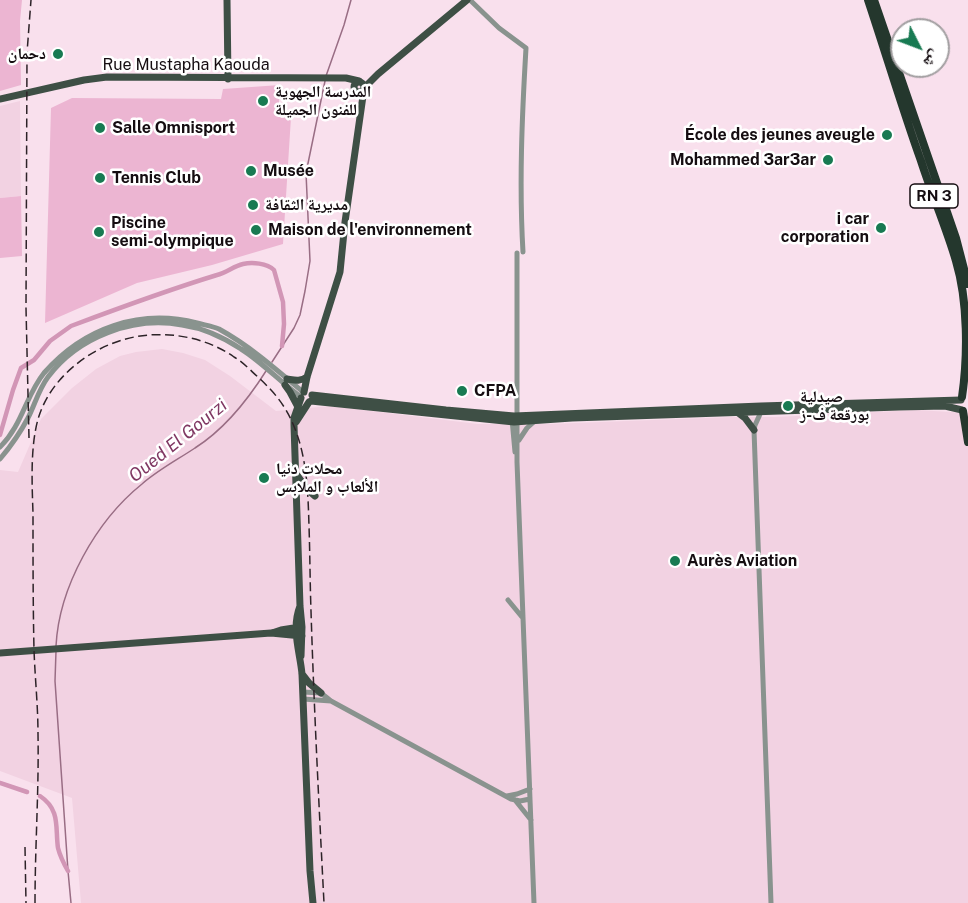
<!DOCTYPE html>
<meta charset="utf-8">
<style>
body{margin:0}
#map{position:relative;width:968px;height:903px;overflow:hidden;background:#f9e0ed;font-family:"Public Sans","Noto Naskh Arabic",sans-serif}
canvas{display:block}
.north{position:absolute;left:890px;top:18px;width:60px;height:60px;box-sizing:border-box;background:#fff;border:2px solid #a19ea0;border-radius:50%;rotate:132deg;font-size:16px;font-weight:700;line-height:24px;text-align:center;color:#150d11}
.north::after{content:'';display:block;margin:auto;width:21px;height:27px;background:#187a52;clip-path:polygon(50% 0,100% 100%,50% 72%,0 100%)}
</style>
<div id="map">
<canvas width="968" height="903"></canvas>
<div class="north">ش</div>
</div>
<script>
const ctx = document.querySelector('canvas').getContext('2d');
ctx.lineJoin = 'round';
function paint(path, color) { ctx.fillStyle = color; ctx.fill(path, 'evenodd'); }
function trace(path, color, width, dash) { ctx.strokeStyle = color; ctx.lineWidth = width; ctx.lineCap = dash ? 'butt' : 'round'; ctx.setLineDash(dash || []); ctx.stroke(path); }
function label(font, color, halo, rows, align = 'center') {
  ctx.font = font + ' "Public Sans","Noto Naskh Arabic",sans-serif'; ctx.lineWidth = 5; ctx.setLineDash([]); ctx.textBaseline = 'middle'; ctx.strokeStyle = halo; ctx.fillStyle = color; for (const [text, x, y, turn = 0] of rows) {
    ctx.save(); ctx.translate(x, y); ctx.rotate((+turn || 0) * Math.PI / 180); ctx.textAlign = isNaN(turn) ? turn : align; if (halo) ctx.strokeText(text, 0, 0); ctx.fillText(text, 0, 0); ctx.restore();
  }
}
paint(new Path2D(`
 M 20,101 L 21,196 L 0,198 L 0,106 Z
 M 162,349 L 183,353 L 205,360 L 230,376 L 276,411 L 330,406 L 478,424 L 548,424 L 732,417 L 775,417 L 917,410 L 968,413 L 968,903 L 81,903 L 72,798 L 0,771 L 0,470 L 18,472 L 41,419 L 72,388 L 96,369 L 120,356 L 136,352 Z`), '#f2d2e2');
paint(new Path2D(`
 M 0,0 L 22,0 L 20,21 L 21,85 L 0,91 Z
 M 280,85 L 278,116 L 291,117 L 283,244 L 212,265 L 137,283 L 45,323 L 51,108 L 72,98 L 221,99 L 223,89 Z
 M 21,196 L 22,256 L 0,258 L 0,198 Z`), '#ecb5d2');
trace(new Path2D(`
 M 326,76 L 344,25 L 351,0
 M 272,362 L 294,328 L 300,315 L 305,291 L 310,261 L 306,173 L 325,81
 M 56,646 C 59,587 96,521 142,484 C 158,470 177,460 195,448 C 225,429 247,401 266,371
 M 56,651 L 55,681 L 68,871 L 71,903`), '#996d84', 1.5);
trace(new Path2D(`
 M 0,435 L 13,390 L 21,368 L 34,360 L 50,341 L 71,326 C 119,308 168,290 217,275 C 226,273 234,266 243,264 C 252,262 267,263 274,270 L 283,302 L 284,324 L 282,346
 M 0,783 L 27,792
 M 40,796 C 61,810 55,828 58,848 C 60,856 64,864 68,871`), '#d296b6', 4.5);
trace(new Path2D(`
 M 470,0 L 499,28 L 526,48 C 522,116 519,184 523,252
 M 517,253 L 517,462 L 534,903
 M 761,409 C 761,417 755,420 754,430 C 759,588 766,745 771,903
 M 512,419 L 515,452
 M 519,440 L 527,428 L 536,420
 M 0,447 C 22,426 26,395 44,373 C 83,328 140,308 197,323 C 204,325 212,326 219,329 C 250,346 277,370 303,392
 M 0,459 C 11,446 20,433 28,418 C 35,404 39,389 48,377 C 78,337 133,316 182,325 C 203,328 223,337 241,349 C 262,362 280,382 301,397
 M 508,600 L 522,617
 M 303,692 L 321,693 L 331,701 L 511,799 L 520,801 L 530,799
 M 303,699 L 331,701
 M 507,796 L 517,794 L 530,789
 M 515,800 L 531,820`), '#89938e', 5);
trace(new Path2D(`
 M 227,0 L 228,79
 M354 87a5 5 0 1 1 10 0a5 5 0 1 1-10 0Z
 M 364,88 L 378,74 L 467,0
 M 0,99 L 84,80 L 107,77 L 346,78 L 359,81
 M 287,379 C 294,380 300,382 307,377
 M 285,385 L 290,392 L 298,407
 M 304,392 L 307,377 L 340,272 L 345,222 L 364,89
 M 312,395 L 446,410 L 514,416 L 761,406 L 961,400
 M 301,398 L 294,418 L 294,425 L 300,606 L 302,627 L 301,656
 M 311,401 L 514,422 L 572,418 L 899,407 L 945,406 L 962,410
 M 737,412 L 745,418 L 754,430
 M 296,422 L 309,402
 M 297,475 L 307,489 L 315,496
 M 300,606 C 291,629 300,652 302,674 L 310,871 L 313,903
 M 272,633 L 281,630 L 300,627
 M 0,653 L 271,633 L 302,636
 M 302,674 L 309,683 L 321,693`), '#3e4f45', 7);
trace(new Path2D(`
 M 868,0 C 886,54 902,108 921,161 C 932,195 946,227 956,261 C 968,301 968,356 962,397
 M 874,0 L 956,238 L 968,284
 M 963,411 L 968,442`), '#24372d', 8);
trace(new Path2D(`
 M 29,438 L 26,308 L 27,53 L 31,0
 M 25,847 L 26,903
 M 35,903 C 35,847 39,790 38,734 C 38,706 35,678 34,650 C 33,604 33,559 33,513 C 32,484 30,444 39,416 C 51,379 86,351 122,340 C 159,329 203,335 234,357 C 243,362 251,371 259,378 C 274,392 285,405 293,424 C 307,456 308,492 309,526 C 310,555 310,583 311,611 C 314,708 319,806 324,903`), '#2d2328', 1.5, [9, 4.5]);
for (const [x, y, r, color] of [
 [58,54,6,"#187a52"],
 [263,101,6,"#187a52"],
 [100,128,6,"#187a52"],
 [887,135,6,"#187a52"],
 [828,160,6,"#187a52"],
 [251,171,6,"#187a52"],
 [100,178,6,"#187a52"],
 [253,205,6,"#187a52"],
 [881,228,6,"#187a52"],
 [256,230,6,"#187a52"],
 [99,232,6,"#187a52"],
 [462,391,6,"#187a52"],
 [788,406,6,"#187a52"],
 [264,478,6,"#187a52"],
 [675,561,6,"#187a52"]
]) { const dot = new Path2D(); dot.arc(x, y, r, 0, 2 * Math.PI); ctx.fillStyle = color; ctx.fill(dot); trace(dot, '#fff', 2); }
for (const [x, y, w] of [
 [934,196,48]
]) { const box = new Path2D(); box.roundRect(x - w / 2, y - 12, w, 24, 4.5); ctx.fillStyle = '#fff'; ctx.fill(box); trace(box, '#150d11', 1.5); }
label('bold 15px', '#150d11', null, [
 ["RN 3",934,196]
]);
label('bold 16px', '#150d11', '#fff', [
 ["دحمان",46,54,"right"],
 ["المدرسة الجهوية",275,92],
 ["للفنون الجميلة",275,110],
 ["Salle Omnisport",112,128],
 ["École des jeunes aveugle",875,135,"right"],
 ["Mohammed 3ar3ar",816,160,"right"],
 ["Musée",263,171],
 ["Tennis Club",112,178],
 ["مديرية الثقافة",265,205],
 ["i car",869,219,"right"],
 ["corporation",869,237,"right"],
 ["Piscine",111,223],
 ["semi-olympique",111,241],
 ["Maison de l'environnement",268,230],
 ["CFPA",474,391],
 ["صيدلية",800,397],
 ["بورقعة ف-ز",800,415],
 ["محلات دنيا",276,469],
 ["الألعاب و الملابس",276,487],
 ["Aurès Aviation",687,561]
], 'left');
label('16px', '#150d11', '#fff', [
 ["Rue Mustapha Kaouda",186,65]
]);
label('italic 18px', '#803863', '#fff', [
 ["Oued El Gourzi",178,441,-39]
]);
</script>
